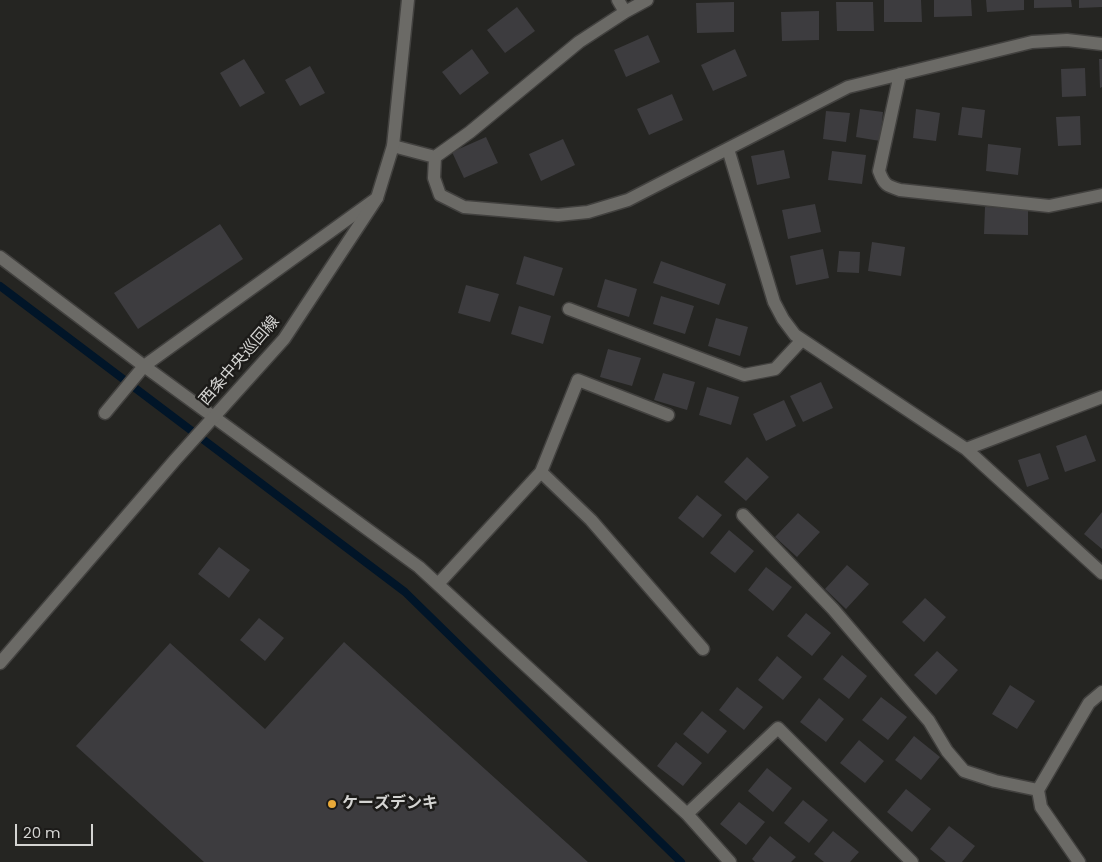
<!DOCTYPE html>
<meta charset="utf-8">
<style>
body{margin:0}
#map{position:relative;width:1102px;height:862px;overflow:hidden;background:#252522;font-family:Poppins,sans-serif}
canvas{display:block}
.scale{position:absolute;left:15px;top:824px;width:78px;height:22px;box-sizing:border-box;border:2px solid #d4d4d2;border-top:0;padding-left:6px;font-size:15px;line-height:18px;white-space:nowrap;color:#d4d4d2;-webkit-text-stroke:4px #1c1b19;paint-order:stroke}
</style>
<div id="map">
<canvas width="1102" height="862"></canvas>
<div class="scale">20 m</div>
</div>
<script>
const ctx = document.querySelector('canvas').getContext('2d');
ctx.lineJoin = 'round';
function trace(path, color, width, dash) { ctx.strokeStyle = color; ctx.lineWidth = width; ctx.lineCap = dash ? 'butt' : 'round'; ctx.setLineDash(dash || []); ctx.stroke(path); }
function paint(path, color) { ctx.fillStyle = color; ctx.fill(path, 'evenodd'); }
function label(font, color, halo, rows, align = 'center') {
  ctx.font = font + ' Poppins,"Noto Sans JP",sans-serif'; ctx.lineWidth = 5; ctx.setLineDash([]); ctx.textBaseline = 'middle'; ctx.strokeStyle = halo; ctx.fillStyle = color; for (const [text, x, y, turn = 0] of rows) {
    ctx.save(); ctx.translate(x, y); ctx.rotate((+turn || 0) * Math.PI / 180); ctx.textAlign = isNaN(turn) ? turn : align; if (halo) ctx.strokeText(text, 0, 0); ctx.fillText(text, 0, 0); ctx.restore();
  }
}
trace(new Path2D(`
 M 0,286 L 405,592 L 681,862`), '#011528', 8);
paint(new Path2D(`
 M 884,0 L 921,0 L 922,22 L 884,22 Z
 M 934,0 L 971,0 L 972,16 L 934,17 Z
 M 986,0 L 1024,0 L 1024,10 L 987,12 Z
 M 1034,0 L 1071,0 L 1072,7 L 1034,8 Z
 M 1079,0 L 1102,0 L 1102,7 L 1079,8 Z
 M 734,2 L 734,32 L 697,33 L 696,3 Z
 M 836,2 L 873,2 L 874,31 L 837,31 Z
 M 517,7 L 535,31 L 505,53 L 487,30 Z
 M 819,11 L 819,40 L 782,41 L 781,12 Z
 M 648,35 L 660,62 L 626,77 L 614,50 Z
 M 472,49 L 489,73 L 460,95 L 442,72 Z
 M 735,49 L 747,76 L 713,91 L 701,65 Z
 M 244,59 L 265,93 L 240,107 L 220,73 Z
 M 1099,59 L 1102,59 L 1102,87 L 1100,88 Z
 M 310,66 L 325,93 L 300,106 L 285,80 Z
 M 1085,68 L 1086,96 L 1062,97 L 1061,69 Z
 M 672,94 L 683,120 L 649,135 L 637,109 Z
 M 962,107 L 985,110 L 982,138 L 958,135 Z
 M 860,109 L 883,112 L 880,141 L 856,137 Z
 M 916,109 L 940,113 L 936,141 L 913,138 Z
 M 826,111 L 850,113 L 846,142 L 823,139 Z
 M 1080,116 L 1081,145 L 1058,146 L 1056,117 Z
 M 486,137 L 498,163 L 464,178 L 452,152 Z
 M 563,139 L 575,165 L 541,181 L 529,154 Z
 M 988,144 L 1021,148 L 1018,175 L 986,171 Z
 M 784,150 L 790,178 L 757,185 L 751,156 Z
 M 832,151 L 866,155 L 862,184 L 828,180 Z
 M 815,204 L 821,232 L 788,239 L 782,210 Z
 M 985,207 L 1028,208 L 1028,235 L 984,234 Z
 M 220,224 L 243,259 L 138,329 L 114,293 Z
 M 872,242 L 905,247 L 901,276 L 868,271 Z
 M 823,249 L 829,278 L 796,285 L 790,256 Z
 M 839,251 L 860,252 L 859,273 L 837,272 Z
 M 524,256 L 563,268 L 554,296 L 516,284 Z
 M 661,261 L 726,284 L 719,305 L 653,283 Z
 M 605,279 L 637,289 L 629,317 L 597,307 Z
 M 466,285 L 499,294 L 490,322 L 458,313 Z
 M 661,296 L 694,306 L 685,334 L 653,324 Z
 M 519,306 L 551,316 L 543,344 L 511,334 Z
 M 716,318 L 748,327 L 740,356 L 708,346 Z
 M 608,349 L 641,358 L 632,386 L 600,377 Z
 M 663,373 L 695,382 L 687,410 L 654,400 Z
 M 821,382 L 833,408 L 803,422 L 790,396 Z
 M 707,387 L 739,397 L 731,425 L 699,415 Z
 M 784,400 L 796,426 L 766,441 L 753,414 Z
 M 1086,435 L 1096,461 L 1065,472 L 1056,446 Z
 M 1040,453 L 1049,479 L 1027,487 L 1018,460 Z
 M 747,457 L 769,477 L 746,501 L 724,482 Z
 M 697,495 L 722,515 L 703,538 L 678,518 Z
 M 1102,512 L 1102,549 L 1084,534 Z
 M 798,513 L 820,532 L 797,557 L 775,537 Z
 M 729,530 L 754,551 L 735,573 L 710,553 Z
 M 219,547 L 250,570 L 229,598 L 198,574 Z
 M 847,565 L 869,584 L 846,609 L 825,589 Z
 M 766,567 L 792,587 L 773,611 L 748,590 Z
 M 925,598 L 946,617 L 924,642 L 902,622 Z
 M 806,613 L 831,633 L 812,656 L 787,636 Z
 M 259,618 L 284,638 L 265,661 L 240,640 Z
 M 344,642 L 588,862 L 204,862 L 76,746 L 170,643 L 265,729 Z
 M 937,651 L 958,670 L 936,695 L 914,675 Z
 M 842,655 L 867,676 L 849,699 L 823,679 Z
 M 777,656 L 802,677 L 783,700 L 758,680 Z
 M 1010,685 L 1035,701 L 1017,729 L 992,714 Z
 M 737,687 L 763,707 L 744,730 L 719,710 Z
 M 881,697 L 907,717 L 888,740 L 862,720 Z
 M 819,698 L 844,719 L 826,742 L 800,722 Z
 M 702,711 L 727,731 L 708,754 L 683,734 Z
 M 914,736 L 940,757 L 921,780 L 895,760 Z
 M 859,740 L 884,761 L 865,783 L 840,763 Z
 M 676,742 L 702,763 L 683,786 L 657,766 Z
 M 767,768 L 792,788 L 773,812 L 748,791 Z
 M 906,789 L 931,809 L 912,832 L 887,812 Z
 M 803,800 L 828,820 L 809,843 L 784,823 Z
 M 739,802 L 765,822 L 746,845 L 720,824 Z
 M 949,826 L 975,846 L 962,862 L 946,862 L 930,849 Z
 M 833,831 L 859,852 L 850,862 L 824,862 L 814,854 Z
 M 770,836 L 796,857 L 791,862 L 755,862 L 752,859 Z`), '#3d3c3f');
const street = new Path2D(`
 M 618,0 L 625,12
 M 900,74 L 879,171 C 884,185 887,186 900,190 L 1049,206 L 1102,195
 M 393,146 L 435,157 L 470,132 L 579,42 L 625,12 L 647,0
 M 728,149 L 774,302 L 783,319 L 795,335 L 966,449 L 1102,573
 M 435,157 L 434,178 L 440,195 L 464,207 L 558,215 L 588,212 L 628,200 L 848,87 L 1032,42 L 1067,40 L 1102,44
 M 0,257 L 144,366 L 419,567 L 687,814 L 730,862
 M 569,309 L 744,375 L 775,369 L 802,340
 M 105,413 L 144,366 L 377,198
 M 966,449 L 1102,397
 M 541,472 L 591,520 L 703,649
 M 743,515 L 833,609 L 929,721 L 947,751 L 964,771 L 995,781 L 1038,790 L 1041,807 L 1079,862
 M 438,584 L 541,472 L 578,380 L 668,415
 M 1038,790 L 1089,703 L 1102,692
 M 687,814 L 778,728 L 912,862`);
const secondary = new Path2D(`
 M 0,663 L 175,460 L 284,339 L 377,198 L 393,146 L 408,0`);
trace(street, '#42413f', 15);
trace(secondary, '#42413f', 15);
trace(street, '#6b6a66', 12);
trace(secondary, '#6b6a66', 12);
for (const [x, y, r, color] of [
 [332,804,5,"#eaaa39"]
]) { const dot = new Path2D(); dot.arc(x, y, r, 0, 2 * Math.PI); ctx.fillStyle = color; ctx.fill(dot); trace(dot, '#1c1b19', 2); }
label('16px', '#d4d4d2', '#1c1b19', [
 ["西条中央巡回線",240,361,-49]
]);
label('bold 16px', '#d4d4d2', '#1c1b19', [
 ["ケーズデンキ",342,804]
], 'left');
</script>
